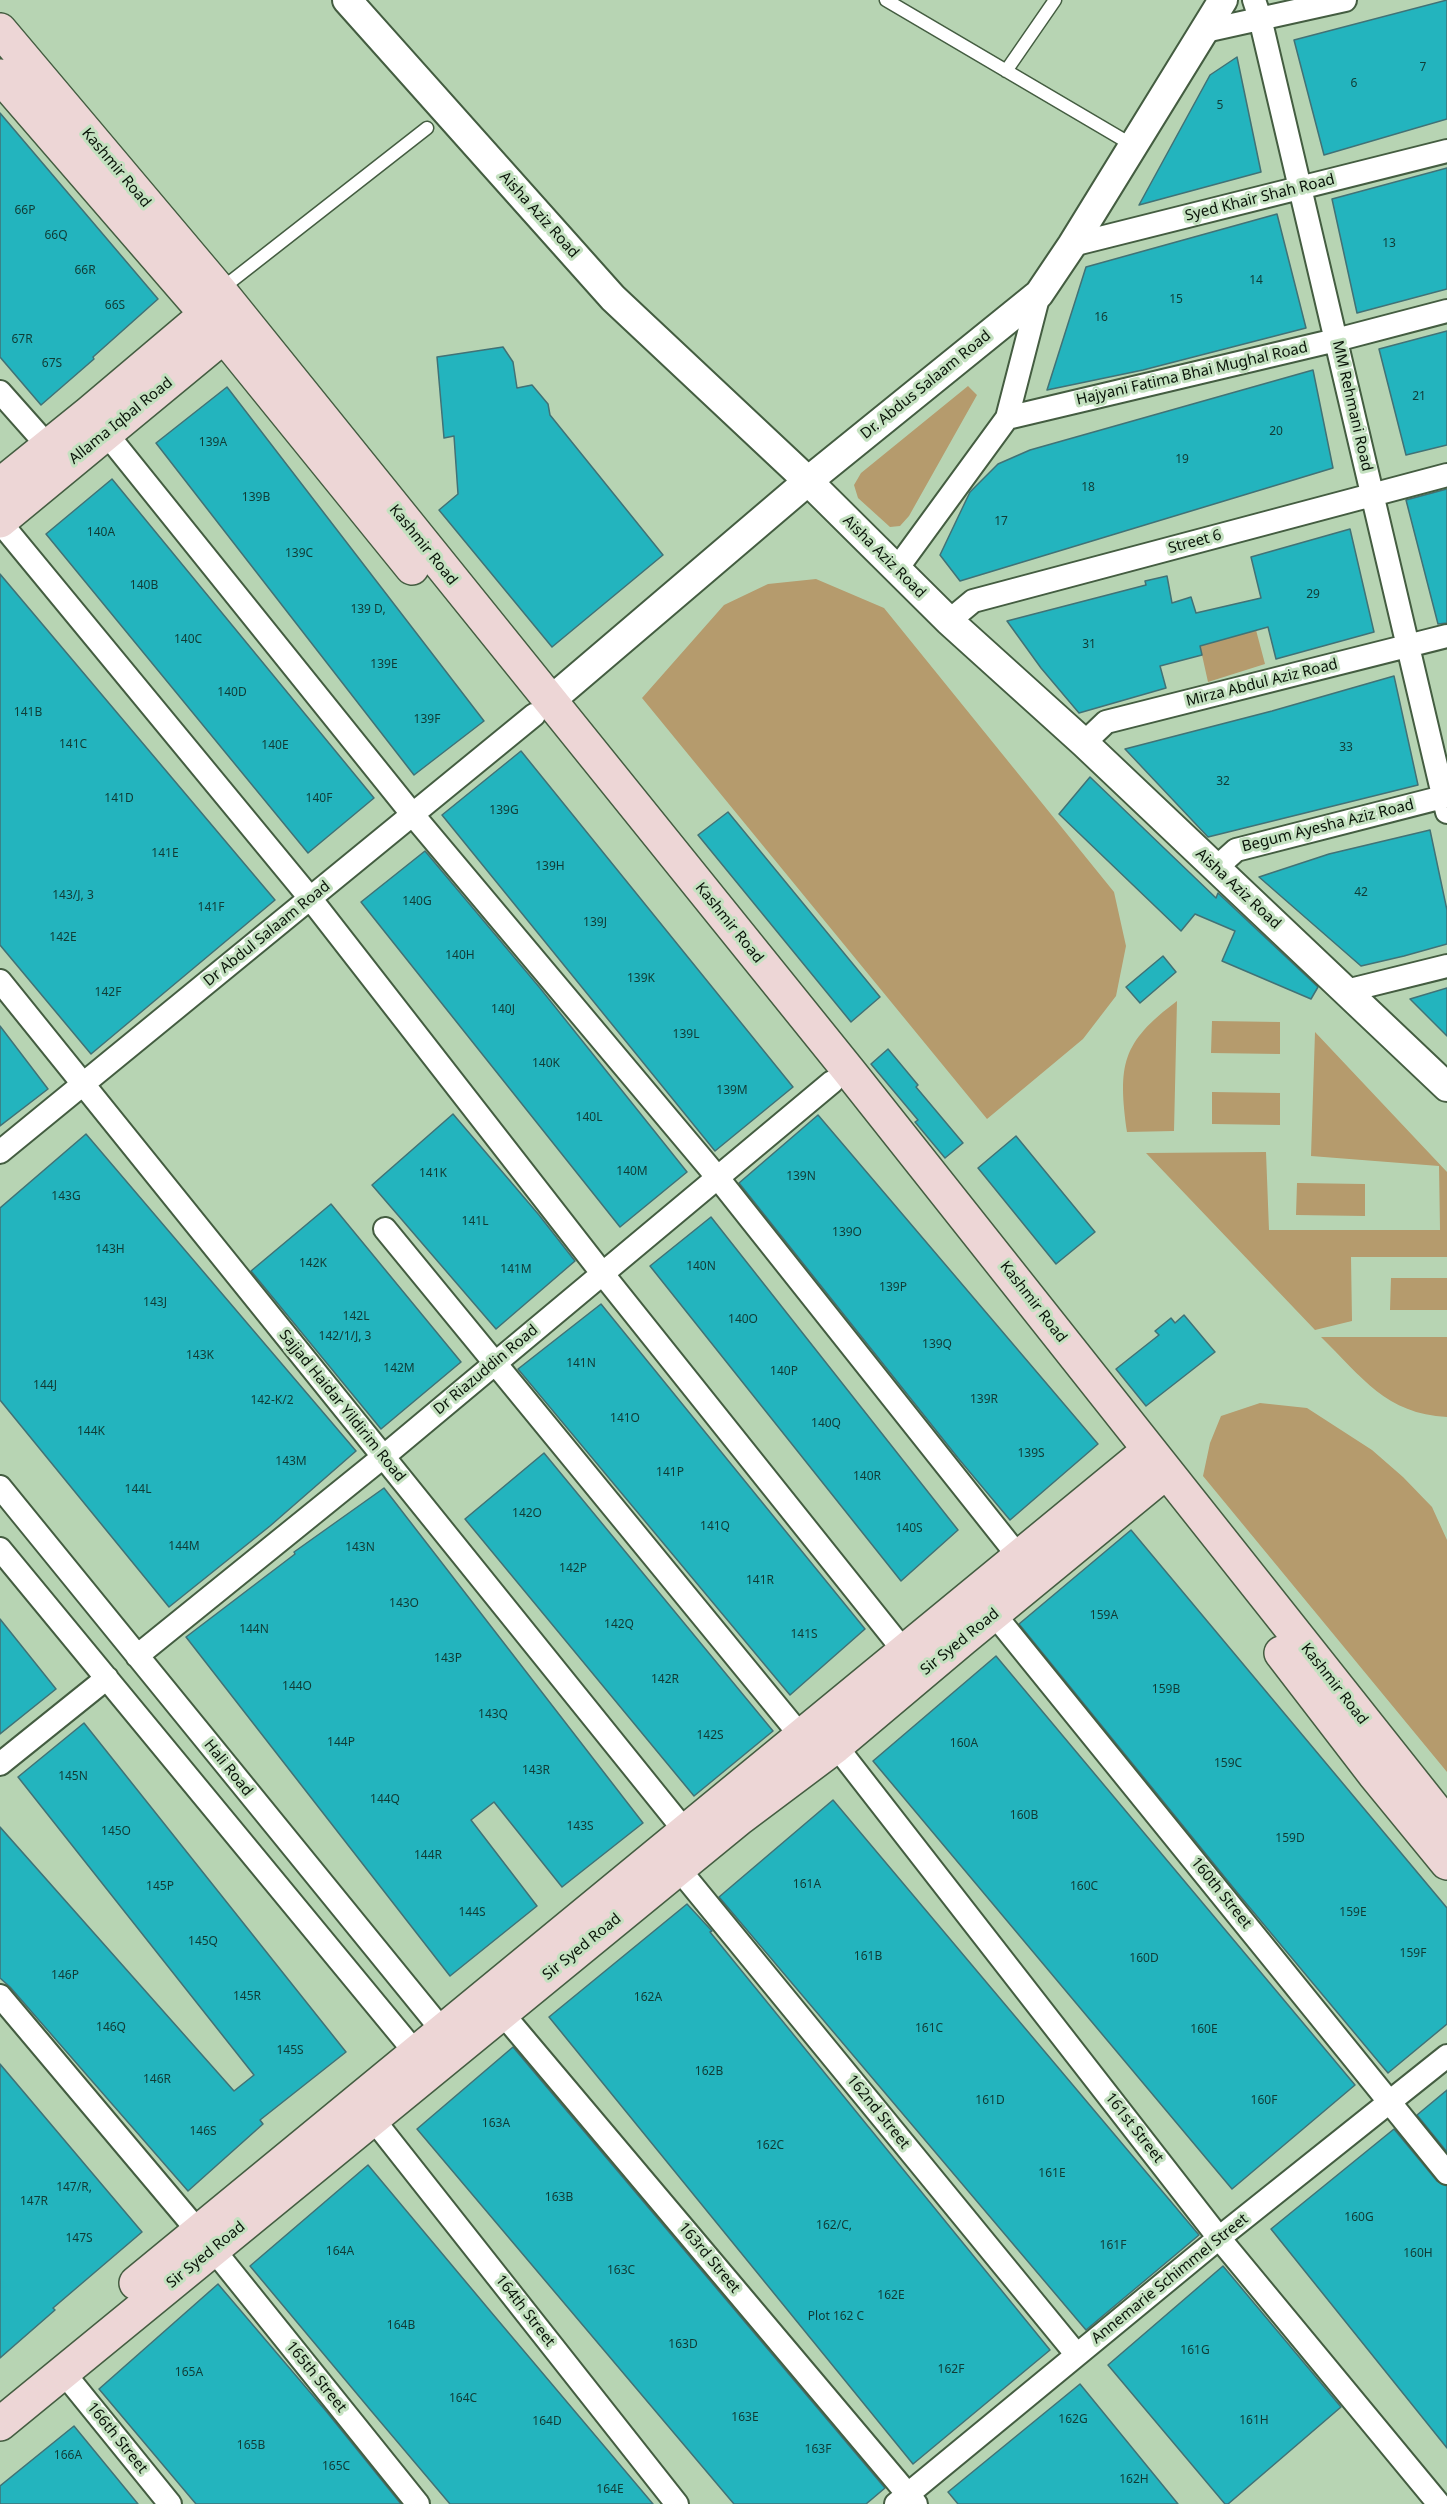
<!DOCTYPE html>
<style>
body{margin:0}
canvas{display:block;background:#b7d4b3}
</style>
<canvas width="1447" height="2504"></canvas>
<script>
const ctx = document.querySelector('canvas').getContext('2d');
ctx.lineJoin = 'round';
function paint(path, color) { ctx.fillStyle = color; ctx.fill(path, 'evenodd'); }
function trace(path, color, width, dash) { ctx.strokeStyle = color; ctx.lineWidth = width; ctx.lineCap = dash ? 'butt' : 'round'; ctx.setLineDash(dash || []); ctx.stroke(path); }
function label(font, color, halo, rows, align = 'center') {
  ctx.font = font + ' "Noto Sans",sans-serif'; ctx.lineWidth = 6; ctx.setLineDash([]); ctx.textBaseline = 'middle'; ctx.strokeStyle = halo; ctx.fillStyle = color; for (const [text, x, y, turn = 0] of rows) {
    ctx.save(); ctx.translate(x, y); ctx.rotate((+turn || 0) * Math.PI / 180); ctx.textAlign = isNaN(turn) ? turn : align; if (halo) ctx.strokeText(text, 0, 0); ctx.fillText(text, 0, 0); ctx.restore();
  }
}
paint(new Path2D(`
 M 968,386 L 977,395 L 909,516 L 900,526 L 890,527 L 858,498 L 854,485 L 861,473 Z
 M 816,579 L 884,608 L 1114,892 L 1126,946 L 1116,996 L 1083,1039 L 987,1119 L 642,698 L 724,605 L 768,584 Z
 M 1256,630 L 1265,664 L 1208,682 L 1200,646 Z
 M 1177,1001 L 1174,1131 L 1127,1132 C 1118,1065 1121,1043 1177,1001 Z
 M 1212,1021 L 1280,1022 L 1280,1054 L 1211,1053 Z
 M 1315,1032 L 1447,1172 L 1447,1257 L 1351,1257 L 1352,1321 L 1315,1330 L 1146,1153 L 1266,1152 L 1269,1230 L 1440,1230 L 1439,1166 L 1311,1156 Z
 M 1212,1092 L 1280,1093 L 1280,1125 L 1212,1124 Z
 M 1297,1183 L 1365,1184 L 1365,1216 L 1296,1215 Z
 M 1391,1278 L 1447,1278 L 1447,1310 L 1390,1310 Z
 M 1447,1337 L 1447,1417 C 1386,1414 1362,1377 1321,1337 Z
 M 1260,1403 L 1307,1408 L 1372,1450 L 1403,1477 L 1432,1507 L 1447,1540 L 1447,1772 L 1203,1476 L 1210,1443 L 1221,1416 Z`), '#b59b6d');
const building = new Path2D(`
 M 1447,0 L 1447,119 L 1324,155 L 1294,40 Z
 M 1237,57 L 1261,172 L 1139,205 L 1210,75 Z
 M 0,113 L 158,299 L 93,357 L 94,359 L 41,405 L 0,357 Z
 M 1447,168 L 1447,289 L 1357,313 L 1332,199 Z
 M 1277,214 L 1306,328 L 1143,370 L 1047,390 L 1086,267 Z
 M 1447,331 L 1447,445 L 1406,455 L 1379,349 Z
 M 503,347 L 513,362 L 517,388 L 532,385 L 548,404 L 550,415 L 663,555 L 552,647 L 439,510 L 458,494 L 454,436 L 444,438 L 437,357 Z
 M 1313,370 L 1333,468 L 960,581 L 940,555 L 970,492 L 998,464 L 1030,450 Z
 M 227,387 L 484,721 L 414,775 L 156,443 Z
 M 112,479 L 374,798 L 308,853 L 46,534 Z
 M 1447,489 L 1447,623 L 1438,624 L 1406,500 Z
 M 1350,529 L 1374,632 L 1276,659 L 1268,627 L 1200,646 L 1202,655 L 1160,666 L 1166,688 L 1079,713 L 1041,668 L 1007,621 L 1146,585 L 1145,581 L 1167,576 L 1172,603 L 1191,597 L 1196,613 L 1261,598 L 1251,557 Z
 M 0,574 L 275,900 L 91,1054 L 0,945 Z
 M 1394,676 L 1418,785 L 1208,837 L 1125,749 L 1272,711 Z
 M 521,751 L 793,1087 L 715,1151 L 442,815 Z
 M 1090,777 L 1216,898 L 1218,893 L 1318,987 L 1311,999 L 1222,961 L 1235,931 L 1195,914 L 1181,931 L 1059,814 Z
 M 728,812 L 880,997 L 851,1022 L 698,835 Z
 M 1430,830 L 1447,910 L 1447,944 L 1404,956 L 1361,966 L 1259,877 L 1329,854 Z
 M 425,851 L 540,988 L 687,1172 L 620,1227 L 361,902 Z
 M 1163,956 L 1176,972 L 1140,1003 L 1126,987 Z
 M 1447,988 L 1447,1036 L 1410,999 Z
 M 0,1026 L 48,1089 L 0,1126 Z
 M 888,1049 L 918,1085 L 916,1087 L 963,1143 L 945,1158 L 915,1122 L 918,1120 L 871,1064 Z
 M 453,1114 L 539,1215 L 575,1261 L 496,1329 L 372,1185 Z
 M 818,1115 L 1098,1444 L 1010,1520 L 958,1458 L 739,1183 Z
 M 86,1134 L 356,1451 L 270,1526 L 169,1607 L 0,1400 L 0,1208 Z
 M 1016,1136 L 1095,1232 L 1056,1264 L 978,1168 Z
 M 331,1204 L 461,1362 L 381,1429 L 251,1271 Z
 M 711,1217 L 958,1530 L 901,1581 L 650,1266 Z
 M 601,1304 L 865,1629 L 790,1695 L 518,1369 Z
 M 1184,1315 L 1215,1352 L 1146,1406 L 1116,1369 L 1159,1335 L 1155,1331 L 1171,1318 L 1175,1323 Z
 M 544,1453 L 773,1731 L 694,1796 L 465,1519 Z
 M 384,1488 L 643,1823 L 562,1887 L 494,1802 L 471,1820 L 537,1906 L 450,1976 L 186,1637 L 295,1554 L 294,1552 Z
 M 1131,1530 L 1447,1908 L 1447,2024 L 1388,2073 L 1240,1896 L 1019,1624 Z
 M 0,1619 L 56,1689 L 0,1734 Z
 M 996,1656 L 1355,2085 L 1232,2189 L 873,1761 Z
 M 84,1723 L 346,2052 L 260,2120 L 263,2124 L 188,2191 L 10,1987 L 0,1978 L 0,1827 L 234,2091 L 254,2075 L 18,1777 Z
 M 833,1800 L 1199,2235 L 1086,2330 L 719,1897 Z
 M 687,1904 L 712,1931 L 710,1932 L 1050,2350 L 913,2464 L 549,2017 Z
 M 513,2047 L 885,2488 L 866,2504 L 734,2504 L 417,2129 Z
 M 0,2064 L 142,2232 L 53,2308 L 55,2310 L 0,2358 Z
 M 1447,2090 L 1447,2152 L 1417,2115 Z
 M 1394,2129 L 1437,2181 L 1447,2186 L 1447,2448 L 1271,2229 Z
 M 368,2165 L 491,2312 L 653,2504 L 450,2504 L 373,2413 L 250,2266 Z
 M 1223,2266 L 1341,2407 L 1228,2504 L 1225,2504 L 1108,2365 Z
 M 218,2284 L 326,2411 L 401,2504 L 196,2504 L 99,2389 Z
 M 1080,2384 L 1178,2504 L 958,2504 L 948,2492 Z
 M 74,2426 L 138,2504 L 0,2504 L 0,2486 Z`);
paint(building, '#23b4be');
trace(building, '#417276', 1.5);
const service = new Path2D(`
 M 886,0 L 1134,146
 M 1006,71 L 1055,0
 M 220,290 L 427,128`);
const minor = new Path2D(`
 M 1254,0 L 1260,18 L 1447,812
 M 1205,31 L 1345,0
 M 1072,245 L 1447,151
 M 0,392 L 48,446
 M 1007,418 L 1336,340 L 1447,311
 M 97,422 L 413,815 L 718,1178 L 1019,1557
 M 0,522 L 310,898 L 602,1273 L 904,1651
 M 896,570 L 1007,418 L 1039,294
 M 949,621 L 973,601 L 1447,475
 M 1084,743 L 1106,722 L 1447,636
 M 1216,868 L 1236,850 L 1447,796
 M 0,981 L 685,1831
 M 1346,991 L 1447,966
 M 0,1152 L 534,715
 M 385,1229 L 801,1736
 M 0,1487 L 451,2041
 M 0,1549 L 424,2063
 M 994,1614 L 1447,2173
 M 137,1656 L 383,1457 L 832,1082
 M 836,1746 L 1219,2238 L 1439,2504
 M 0,1764 L 107,1678
 M 678,1868 L 1077,2355
 M 0,1996 L 198,2231
 M 502,2013 L 916,2504
 M 373,2119 L 677,2504
 M 213,2249 L 418,2504
 M 63,2372 L 170,2504
 M 896,2504 L 1219,2238 L 1447,2056`);
const tertiary = new Path2D(`
 M 347,0 L 613,298 L 808,481 L 949,621 L 1084,743 L 1447,1087
 M 550,701 L 808,481 L 1039,294 L 1072,245 L 1223,0`);
const secondary = new Path2D(`
 M 0,30 L 220,291 L 849,1071 L 1447,1825
 M 0,76 L 206,314 L 412,568
 M 0,485 L 89,413 L 206,314
 M 0,521 L 241,322
 M 1281,1653 L 1374,1774 L 1447,1863
 M 136,2283 L 1149,1450
 M 0,2424 L 740,1818 L 836,1746 L 963,1639 L 1166,1472`);
trace(service, '#445d41', 15);
trace(minor, '#445d41', 26);
trace(tertiary, '#445d41', 32);
trace(secondary, '#445d41', 36);
trace(service, '#fff', 12);
trace(minor, '#fff', 22);
trace(tertiary, '#fff', 28);
trace(secondary, '#edd6d6', 33);
label('12px', '#103c36', null, [
 ["7",1423,68],
 ["6",1354,84],
 ["5",1220,106],
 ["66P",25,211],
 ["66Q",56,236],
 ["13",1389,244],
 ["66R",85,271],
 ["14",1256,281],
 ["15",1176,300],
 ["66S",115,306],
 ["16",1101,318],
 ["67R",22,340],
 ["67S",52,364],
 ["21",1419,397],
 ["20",1276,432],
 ["139A",213,443],
 ["19",1182,460],
 ["18",1088,488],
 ["139B",256,498],
 ["17",1001,522],
 ["140A",101,533],
 ["139C",299,554],
 ["140B",144,586],
 ["29",1313,595],
 ["139 D,",368,610],
 ["140C",188,640],
 ["31",1089,645],
 ["139E",384,665],
 ["140D",232,693],
 ["141B",28,713],
 ["139F",427,720],
 ["141C",73,745],
 ["140E",275,746],
 ["33",1346,748],
 ["32",1223,782],
 ["141D",119,799],
 ["140F",319,799],
 ["139G",504,811],
 ["141E",165,854],
 ["139H",550,867],
 ["42",1361,893],
 ["143/J, 3",73,896],
 ["140G",417,902],
 ["141F",211,908],
 ["139J",595,923],
 ["142E",63,938],
 ["140H",460,956],
 ["139K",641,979],
 ["142F",108,993],
 ["140J",503,1010],
 ["139L",686,1035],
 ["140K",546,1064],
 ["139M",732,1091],
 ["140L",589,1118],
 ["140M",632,1172],
 ["141K",433,1174],
 ["139N",801,1177],
 ["143G",66,1197],
 ["141L",475,1222],
 ["139O",847,1233],
 ["143H",110,1250],
 ["142K",313,1264],
 ["140N",701,1267],
 ["141M",516,1270],
 ["139P",893,1288],
 ["143J",155,1303],
 ["142L",356,1317],
 ["140O",743,1320],
 ["142/1/J, 3",345,1337],
 ["139Q",937,1345],
 ["143K",200,1356],
 ["141N",581,1364],
 ["142M",399,1369],
 ["140P",784,1372],
 ["144J",45,1386],
 ["139R",984,1400],
 ["142-K/2",272,1401],
 ["141O",625,1419],
 ["140Q",826,1424],
 ["144K",91,1432],
 ["139S",1031,1454],
 ["143M",291,1462],
 ["141P",670,1473],
 ["140R",867,1477],
 ["144L",138,1490],
 ["142O",527,1514],
 ["141Q",715,1527],
 ["140S",909,1529],
 ["144M",184,1547],
 ["143N",360,1548],
 ["142P",573,1569],
 ["141R",760,1581],
 ["143O",404,1604],
 ["159A",1104,1616],
 ["142Q",619,1625],
 ["144N",254,1630],
 ["141S",804,1635],
 ["143P",448,1659],
 ["142R",665,1680],
 ["144O",297,1687],
 ["159B",1166,1690],
 ["143Q",493,1715],
 ["142S",710,1736],
 ["144P",341,1743],
 ["160A",964,1744],
 ["159C",1228,1764],
 ["143R",536,1771],
 ["145N",73,1777],
 ["144Q",385,1800],
 ["160B",1024,1816],
 ["143S",580,1827],
 ["145O",116,1832],
 ["159D",1290,1839],
 ["144R",428,1856],
 ["161A",807,1885],
 ["145P",160,1887],
 ["160C",1084,1887],
 ["144S",472,1913],
 ["159E",1353,1913],
 ["145Q",203,1942],
 ["159F",1413,1954],
 ["161B",868,1957],
 ["160D",1144,1959],
 ["146P",65,1976],
 ["145R",247,1997],
 ["162A",648,1998],
 ["146Q",111,2028],
 ["161C",929,2029],
 ["160E",1204,2030],
 ["145S",290,2051],
 ["162B",709,2072],
 ["146R",157,2080],
 ["161D",990,2101],
 ["160F",1264,2101],
 ["163A",496,2124],
 ["146S",203,2132],
 ["162C",770,2146],
 ["161E",1052,2174],
 ["147/R,",74,2188],
 ["163B",559,2198],
 ["147R",34,2202],
 ["160G",1359,2218],
 ["162/C,",834,2226],
 ["147S",79,2239],
 ["161F",1113,2246],
 ["164A",340,2252],
 ["160H",1418,2254],
 ["163C",621,2271],
 ["162E",891,2296],
 ["Plot 162 C",836,2317],
 ["164B",401,2326],
 ["163D",683,2345],
 ["161G",1195,2351],
 ["162F",951,2370],
 ["165A",189,2373],
 ["164C",463,2399],
 ["163E",745,2418],
 ["162G",1073,2420],
 ["161H",1254,2421],
 ["164D",547,2422],
 ["165B",251,2446],
 ["163F",818,2450],
 ["166A",68,2456],
 ["165C",336,2467],
 ["162H",1134,2480],
 ["164E",610,2490]
]);
label('15px', '#0a1409', '#c4e1c0', [
 ["Kashmir Road",116,168,50],
 ["Syed Khair Shah Road",1260,198,-14],
 ["Aisha Aziz Road",539,215,48],
 ["Hajyani Fatima Bhai Mughal Road",1192,374,-13],
 ["Dr. Abdus Salaam Road",926,385,-39],
 ["MM Rehmani Road",1352,406,77],
 ["Allama Iqbal Road",121,421,-39],
 ["Street 6",1195,542,-15],
 ["Kashmir Road",423,545,51],
 ["Aisha Aziz Road",884,557,45],
 ["Mirza Abdul Aziz Road",1262,683,-14],
 ["Begum Ayesha Aziz Road",1328,826,-14],
 ["Aisha Aziz Road",1238,889,43],
 ["Kashmir Road",729,923,51],
 ["Dr Abdul Salaam Road",267,934,-39],
 ["Kashmir Road",1033,1302,52],
 ["Dr Riazuddin Road",486,1370,-40],
 ["Sajjad Haidar Yildirim Road",342,1406,51],
 ["Sir Syed Road",960,1642,-39],
 ["Kashmir Road",1334,1684,52],
 ["Hali Road",228,1768,51],
 ["160th Street",1221,1893,51],
 ["Sir Syed Road",582,1947,-39],
 ["162nd Street",878,2112,51],
 ["161st Street",1134,2128,52],
 ["Sir Syed Road",206,2255,-39],
 ["163rd Street",709,2258,50],
 ["Annemarie Schimmel Street",1170,2279,-39],
 ["164th Street",525,2311,52],
 ["165th Street",316,2377,51],
 ["166th Street",117,2438,51]
]);
</script>
